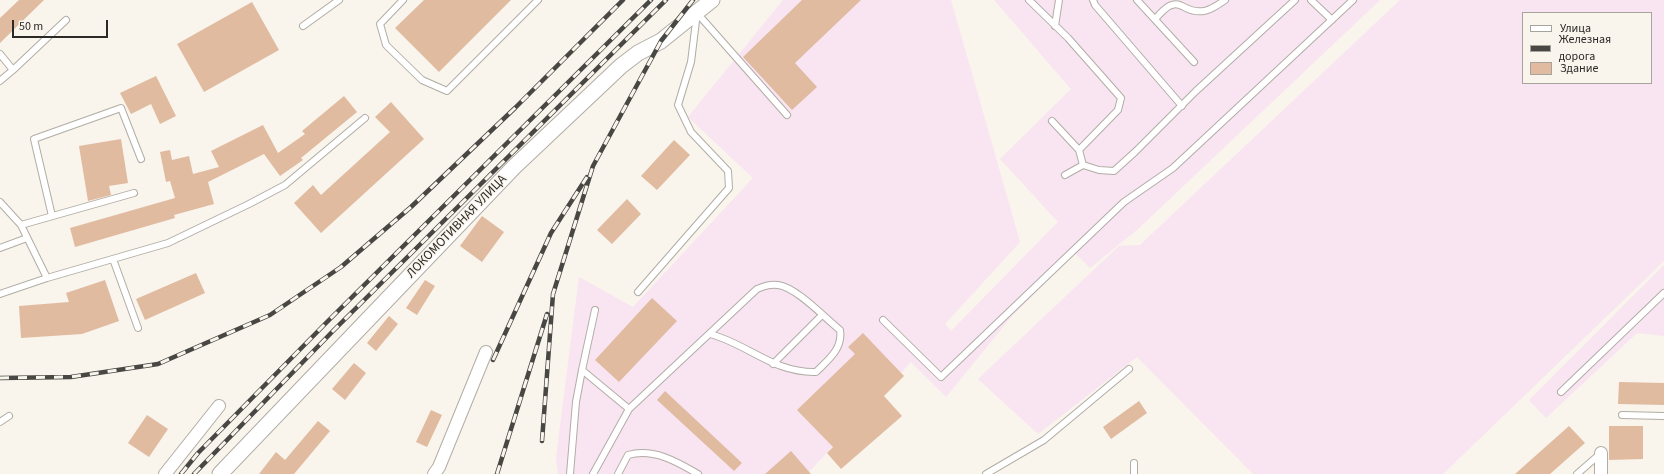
<!DOCTYPE html>
<meta charset="utf-8">
<style>
body{margin:0}
#map{position:relative;width:1664px;height:474px;overflow:hidden;background:#f9f4ec;font-family:"Source Sans 3",sans-serif}
canvas{display:block}
.legend{position:absolute;left:1522px;top:12px;width:130px;height:72px;box-sizing:border-box;background:#f9f4ec;border:1px solid #a7a39d;margin:0;padding:5px 7px;list-style:none;font-size:12px;color:#2c2a27}
.legend li{display:flex;align-items:center;gap:8px;height:20px}
.legend b{width:20px;border:1px solid #a7a39d}
.scale{position:absolute;left:12px;top:20px;width:96px;height:18px;box-sizing:border-box;border:2px solid #2c2a27;border-top:0;padding-left:5px;font-size:12px;line-height:14px;white-space:nowrap;color:#2c2a27;-webkit-text-stroke:3px #f9f4ec;paint-order:stroke}
</style>
<div id="map">
<canvas width="1664" height="474"></canvas>
<ul class="legend">
<li><b style="height:5px;background:#fff"></b>Улица</li>
<li><b style="height:5px;background:#494743"></b>Железная дорога</li>
<li><b style="height:11px;background:#e0bba0"></b>Здание</li>
</ul>
<div class="scale">50 m</div>
</div>
<script>
const ctx = document.querySelector('canvas').getContext('2d');
ctx.lineJoin = 'round';
function paint(path, color) { ctx.fillStyle = color; ctx.fill(path, 'evenodd'); }
function trace(path, color, width, dash) { ctx.strokeStyle = color; ctx.lineWidth = width; ctx.lineCap = dash ? 'butt' : 'round'; ctx.setLineDash(dash || []); ctx.stroke(path); }
function label(font, color, halo, rows, align = 'center') {
  ctx.font = font + ' "Source Sans 3",sans-serif'; ctx.lineWidth = 3; ctx.setLineDash([]); ctx.textBaseline = 'middle'; ctx.strokeStyle = halo; ctx.fillStyle = color; for (const [text, x, y, turn = 0] of rows) {
    ctx.save(); ctx.translate(x, y); ctx.rotate((+turn || 0) * Math.PI / 180); ctx.textAlign = isNaN(turn) ? turn : align; if (halo) ctx.strokeText(text, 0, 0); ctx.fillText(text, 0, 0); ctx.restore();
  }
}
paint(new Path2D(`
 M 783,0 L 951,0 L 1020,242 L 945,324 L 951,331 L 1058,222 L 1000,159 L 1071,89 L 994,0 L 1380,0 L 1138,229 L 1090,268 L 1075,253 L 1012,316 L 946,397 L 911,362 L 807,474 L 558,474 L 556,458 L 579,277 L 633,307 L 753,178 L 688,117 Z
 M 1400,0 L 1664,0 L 1664,261 L 1443,474 L 1253,474 L 1137,357 L 1038,434 L 978,379 L 1119,246 L 1140,245 ZM 1523,13 L 1651,13 L 1651,83 L 1523,83 Z
 M 1664,265 L 1664,336 L 1637,333 L 1546,418 L 1529,400 Z`), '#f9e4f2');
paint(new Path2D(`
 M 19,0 L 44,0 L 0,43 L 0,18 Z
 M 424,0 L 511,0 L 439,72 L 395,28 Z
 M 802,0 L 861,0 L 795,63 L 817,87 L 792,110 L 743,57 Z
 M 252,2 L 279,50 L 204,92 L 177,44 Z
 M 156,76 L 176,116 L 160,124 L 151,104 L 131,114 L 120,93 Z
 M 344,96 L 357,112 L 301,158 L 303,160 L 280,176 L 264,154 L 208,182 L 214,204 L 174,215 L 175,218 L 75,247 L 70,228 L 175,198 L 170,181 L 166,182 L 160,152 L 170,150 L 172,160 L 189,156 L 193,174 L 219,167 L 211,151 L 263,125 L 278,153 L 305,134 L 302,131 Z
 M 391,102 L 424,139 L 321,233 L 294,203 L 313,185 L 321,195 L 390,132 L 375,117 Z
 M 121,139 L 128,183 L 109,186 L 111,195 L 88,201 L 79,146 Z
 M 674,140 L 690,155 L 657,190 L 641,176 Z
 M 627,199 L 641,214 L 612,244 L 597,230 Z
 M 482,216 L 504,232 L 482,262 L 460,246 Z
 M 196,273 L 205,293 L 145,320 L 136,299 Z
 M 105,280 L 119,321 L 82,334 L 21,338 L 19,306 L 69,302 L 66,293 Z
 M 425,280 L 435,286 L 417,315 L 406,308 Z
 M 652,298 L 677,321 L 619,382 L 595,360 Z
 M 389,316 L 398,324 L 376,351 L 367,343 Z
 M 863,333 L 904,376 L 884,396 L 902,416 L 841,469 L 827,453 L 833,447 L 797,410 L 855,354 L 848,347 Z
 M 354,363 L 366,373 L 345,400 L 332,389 Z
 M 1619,382 L 1664,383 L 1664,405 L 1618,404 Z
 M 665,391 L 742,463 L 734,471 L 657,400 Z
 M 1139,401 L 1147,413 L 1111,439 L 1103,427 Z
 M 431,410 L 442,415 L 427,447 L 416,442 Z
 M 147,415 L 168,429 L 149,457 L 128,443 Z
 M 318,421 L 330,431 L 294,474 L 259,474 L 276,452 L 285,460 Z
 M 1569,426 L 1585,443 L 1550,474 L 1515,474 Z
 M 1609,426 L 1643,426 L 1643,459 L 1609,460 Z
 M 791,451 L 811,474 L 765,474 Z`), '#e0bba0');
const service = new Path2D(`
 M 403,0 L 380,24 L 386,45 L 422,80 L 447,91 L 538,0
 M 1029,0 L 1068,38 L 1121,98 L 1118,110 L 1079,150
 M 1093,0 L 1095,5 L 1182,106
 M 1137,0 L 1194,62
 M 1311,0 L 1332,20
 M 1155,19 C 1160,14 1166,6 1172,5 C 1177,3 1180,5 1184,7 C 1201,16 1211,10 1225,0
 M 303,26 L 339,0
 M 1055,26 L 1059,0
 M 0,54 L 13,70 L 66,20
 M 0,81 L 13,70
 M 1052,121 L 1079,150 L 1083,165 L 1099,170 L 1114,171 L 1135,152 L 1196,91 L 1295,0
 M 1065,175 L 1083,165
 M 0,202 L 21,225 L 47,278 L 168,243 L 249,204 L 285,185 L 365,118
 M 52,216 L 34,139 L 121,108 L 141,159
 M 21,225 L 134,193
 M 0,248 L 27,238
 M 113,259 L 138,328
 M 638,292 L 729,188 L 728,171 L 691,132 L 678,105 L 691,62 L 697,13 L 787,115
 M 0,294 L 47,278
 M 883,320 L 941,377 L 1124,202 L 1173,168 L 1353,0
 M 773,364 L 822,315
 M 1561,392 L 1664,293
 M 629,409 L 757,289 C 765,286 770,284 778,285 C 796,287 825,318 840,330 C 843,349 828,360 816,372 C 773,373 748,344 710,334
 M 1622,415 L 1664,416
 M 0,422 L 9,416
 M 570,474 L 576,402 L 582,370
 M 593,474 L 629,409 L 582,370 L 595,310
 M 618,474 L 628,455 C 653,448 676,461 698,474
 M 986,474 L 1044,440 L 1129,369
 M 1134,474 L 1134,463
 M 1577,474 L 1600,454`);
const minor = new Path2D(`
 M 1601,453 L 1601,474
 M 165,474 L 219,406
 M 434,474 L 439,467 L 486,352`);
const tertiary = new Path2D(`
 M 220,474 L 514,167 L 621,66 L 638,53 L 661,41 L 712,0`);
trace(service, '#b1ada5', 8);
trace(minor, '#b1ada5', 14);
trace(tertiary, '#b1ada5', 17);
trace(service, '#fff', 6);
trace(minor, '#fff', 12);
trace(tertiary, '#fff', 15);
const rail = new Path2D(`
 M 493,360 L 551,233 L 587,177
 M 0,378 L 71,377 L 158,364 L 270,315 L 341,267 L 411,207 L 515,108 L 623,0
 M 542,441 L 553,294 L 593,166 L 661,41 L 693,0
 M 181,474 L 198,453 L 326,323 L 651,0
 M 194,474 L 333,331 L 666,0
 M 497,474 L 547,314`);
trace(rail, '#494743', 4.5);
trace(rail, '#f9f4ec', 3, [9]);
label('13px', '#2c2a27', '#f9f4ec', [
 ["ЛОКОМОТИВНАЯ УЛИЦА",457,227,-46]
]);
</script>
